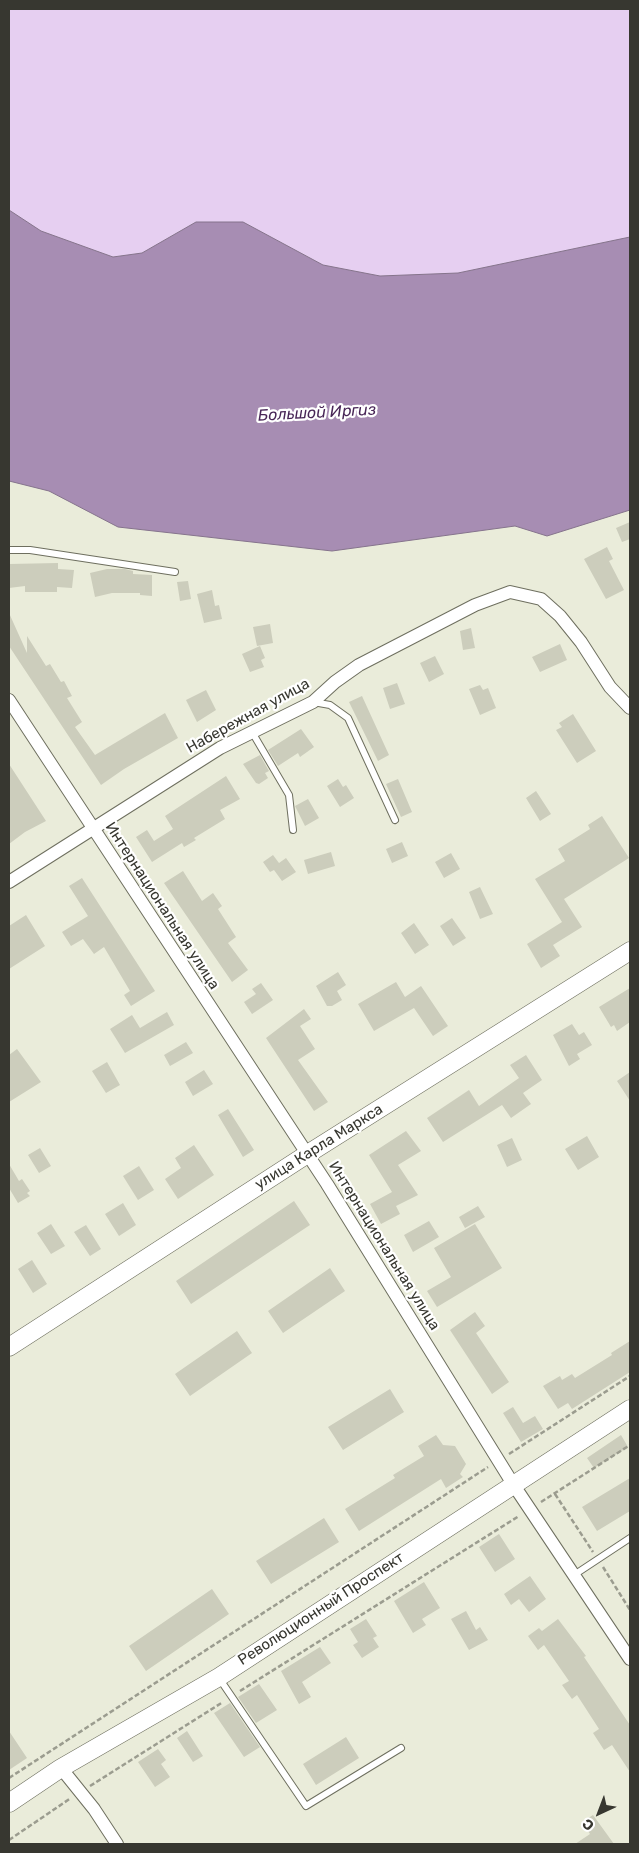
<!DOCTYPE html>
<meta charset="utf-8">
<style>
body{margin:0}
#map{position:relative;width:639px;height:1853px;overflow:hidden;background:#eaecda;font-family:Rubik,sans-serif}
canvas{display:block}
.frame{position:absolute;inset:0;border:10px solid #373730;pointer-events:none}
.north{position:absolute;left:574px;top:1788px;width:50px;height:50px;-webkit-text-stroke:4px #fff;paint-order:stroke;rotate:223deg;font-size:14px;font-weight:700;line-height:20px;text-align:center;color:#373730}
.north::after{content:'';display:block;margin:auto;width:18px;height:22px;background:#373730;clip-path:polygon(50% 0,100% 100%,50% 72%,0 100%)}
</style>
<div id="map">
<canvas width="639" height="1853"></canvas>
<div class="frame"></div>
<div class="north">С</div>
</div>
<script>
const ctx = document.querySelector('canvas').getContext('2d');
ctx.lineJoin = 'round';
function paint(path, color) { ctx.fillStyle = color; ctx.fill(path, 'evenodd'); }
function trace(path, color, width, dash) { ctx.strokeStyle = color; ctx.lineWidth = width; ctx.lineCap = dash ? 'butt' : 'round'; ctx.setLineDash(dash || []); ctx.stroke(path); }
function label(font, color, halo, rows, align = 'center') {
  ctx.font = font + ' Rubik,sans-serif'; ctx.lineWidth = 4.5; ctx.setLineDash([]); ctx.textBaseline = 'middle'; ctx.strokeStyle = halo; ctx.fillStyle = color; for (const [text, x, y, turn = 0] of rows) {
    ctx.save(); ctx.translate(x, y); ctx.rotate((+turn || 0) * Math.PI / 180); ctx.textAlign = isNaN(turn) ? turn : align; if (halo) ctx.strokeText(text, 0, 0); ctx.fillText(text, 0, 0); ctx.restore();
  }
}
paint(new Path2D(`
 M 9,9 L 630,9 L 630,237 L 458,273 L 380,276 L 323,265 L 243,222 L 196,222 L 142,253 L 113,257 L 41,231 L 9,210 Z`), '#e6cff1');
const water = new Path2D(`
 M 9,210 L 41,231 L 113,257 L 142,253 L 196,222 L 243,222 L 323,265 L 380,276 L 458,273 L 630,237 L 630,510 L 547,536 L 515,526 L 332,551 L 118,527 L 49,491 L 9,481 Z`);
paint(water, '#a78db3');
trace(water, '#85738c', 1);
paint(new Path2D(`
 M 630,522 L 630,539 L 622,542 L 616,528 Z
 M 607,547 L 613,559 L 609,561 L 624,590 L 606,599 L 584,559 Z
 M 58,563 L 58,569 L 74,570 L 72,588 L 57,587 L 57,592 L 25,592 L 25,586 L 9,588 L 9,564 Z
 M 107,569 L 125,569 L 133,571 L 133,574 L 152,575 L 152,596 L 140,595 L 140,593 L 112,593 L 95,597 L 90,573 Z
 M 188,581 L 191,599 L 180,601 L 177,582 Z
 M 212,590 L 215,606 L 219,605 L 222,619 L 204,623 L 197,594 Z
 M 9,613 L 27,653 L 27,636 L 46,666 L 50,664 L 61,682 L 64,681 L 72,696 L 67,698 L 82,722 L 75,727 L 95,755 L 165,713 L 178,738 L 124,769 L 101,785 L 9,646 Z
 M 270,624 L 273,643 L 257,646 L 253,627 Z
 M 471,628 L 475,648 L 463,650 L 460,631 Z
 M 560,644 L 567,660 L 540,672 L 532,657 Z
 M 260,646 L 265,658 L 261,660 L 264,667 L 250,672 L 242,654 Z
 M 435,656 L 444,674 L 429,682 L 420,663 Z
 M 397,683 L 405,704 L 390,709 L 383,688 Z
 M 480,685 L 483,690 L 488,688 L 496,708 L 480,715 L 469,689 Z
 M 206,690 L 216,710 L 197,722 L 186,700 Z
 M 362,696 L 389,755 L 378,761 L 349,702 Z
 M 573,714 L 596,751 L 577,763 L 556,730 L 562,727 L 559,723 Z
 M 301,729 L 314,747 L 300,757 L 298,753 L 278,766 L 268,750 Z
 M 260,755 L 269,771 L 265,773 L 268,778 L 259,784 L 256,783 L 243,764 Z
 M 9,764 L 46,821 L 25,832 L 9,844 Z
 M 226,776 L 240,799 L 220,810 L 225,819 L 194,838 L 196,840 L 184,847 L 182,843 L 152,862 L 136,837 L 147,830 L 154,841 L 173,829 L 165,816 Z
 M 338,779 L 343,787 L 346,785 L 354,798 L 340,807 L 327,786 Z
 M 398,779 L 412,812 L 401,817 L 386,784 Z
 M 536,791 L 551,814 L 540,821 L 526,798 Z
 M 308,799 L 319,818 L 305,826 L 295,806 Z
 M 602,816 L 629,858 L 564,899 L 582,927 L 553,945 L 560,956 L 541,968 L 527,944 L 562,922 L 535,879 L 565,861 L 558,849 L 590,829 L 588,825 Z
 M 402,842 L 408,856 L 392,863 L 386,849 Z
 M 331,852 L 335,866 L 308,874 L 304,860 Z
 M 451,853 L 460,869 L 444,878 L 435,862 Z
 M 273,855 L 279,863 L 286,858 L 296,872 L 282,881 L 274,870 L 270,872 L 263,862 Z
 M 183,871 L 202,901 L 213,893 L 222,906 L 218,909 L 236,937 L 228,943 L 248,970 L 232,982 L 164,883 Z
 M 82,878 L 155,991 L 131,1006 L 124,995 L 130,991 L 104,947 L 94,954 L 83,939 L 71,946 L 62,932 L 88,916 L 69,886 Z
 M 480,887 L 493,914 L 480,919 L 469,892 Z
 M 26,915 L 45,946 L 9,969 L 9,926 Z
 M 452,918 L 466,938 L 453,946 L 440,926 Z
 M 414,923 L 429,945 L 415,954 L 401,933 Z
 M 338,972 L 346,985 L 337,991 L 342,1000 L 332,1006 L 327,1006 L 316,986 Z
 M 396,982 L 405,997 L 421,986 L 448,1026 L 433,1036 L 414,1008 L 374,1031 L 358,1004 Z
 M 261,983 L 273,1000 L 252,1014 L 244,1002 L 256,994 L 252,989 Z
 M 630,988 L 630,1022 L 617,1031 L 614,1025 L 611,1027 L 599,1007 Z
 M 304,1009 L 311,1019 L 300,1026 L 315,1049 L 298,1060 L 328,1102 L 314,1111 L 266,1038 Z
 M 167,1012 L 174,1025 L 125,1053 L 110,1029 L 132,1015 L 140,1028 Z
 M 572,1024 L 579,1035 L 584,1032 L 592,1045 L 577,1054 L 580,1059 L 569,1066 L 553,1035 Z
 M 186,1042 L 193,1053 L 170,1066 L 164,1055 Z
 M 17,1049 L 41,1082 L 9,1102 L 9,1055 Z
 M 526,1055 L 542,1080 L 523,1093 L 531,1104 L 511,1118 L 502,1105 L 443,1142 L 427,1118 L 469,1090 L 479,1106 L 519,1078 L 510,1065 Z
 M 107,1062 L 120,1085 L 106,1093 L 92,1071 Z
 M 204,1070 L 213,1084 L 193,1096 L 185,1082 Z
 M 630,1072 L 630,1101 L 617,1081 Z
 M 228,1109 L 254,1150 L 243,1157 L 218,1115 Z
 M 406,1131 L 421,1151 L 398,1165 L 418,1195 L 396,1206 L 400,1214 L 381,1224 L 370,1204 L 392,1192 L 369,1155 Z
 M 587,1136 L 599,1157 L 578,1170 L 565,1149 Z
 M 512,1138 L 522,1160 L 507,1167 L 497,1145 Z
 M 194,1145 L 214,1175 L 178,1199 L 165,1179 L 181,1168 L 175,1158 Z
 M 40,1148 L 51,1166 L 39,1173 L 28,1155 Z
 M 9,1164 L 19,1181 L 22,1179 L 30,1191 L 27,1193 L 30,1196 L 18,1203 L 9,1188 Z
 M 139,1166 L 154,1190 L 138,1200 L 123,1176 Z
 M 294,1201 L 310,1225 L 191,1304 L 176,1281 Z
 M 123,1203 L 136,1225 L 119,1236 L 105,1214 Z
 M 478,1206 L 485,1217 L 465,1228 L 459,1217 Z
 M 429,1221 L 439,1237 L 413,1252 L 404,1235 Z
 M 51,1224 L 65,1246 L 51,1254 L 37,1233 Z
 M 475,1224 L 502,1268 L 437,1307 L 427,1291 L 451,1277 L 434,1248 Z
 M 86,1225 L 101,1249 L 90,1256 L 74,1232 Z
 M 32,1260 L 47,1284 L 33,1293 L 18,1269 Z
 M 330,1268 L 345,1291 L 283,1333 L 268,1311 Z
 M 475,1312 L 485,1326 L 476,1333 L 509,1382 L 492,1394 L 450,1330 Z
 M 237,1331 L 252,1353 L 190,1396 L 175,1374 Z
 M 630,1341 L 630,1372 L 572,1409 L 568,1403 L 558,1409 L 543,1386 L 560,1376 L 562,1380 L 572,1374 L 575,1378 L 612,1355 L 611,1353 Z
 M 390,1389 L 404,1412 L 343,1450 L 328,1427 Z
 M 513,1407 L 523,1423 L 535,1416 L 543,1429 L 521,1442 L 503,1413 Z
 M 436,1435 L 443,1445 L 455,1446 L 466,1464 L 460,1474 L 463,1477 L 446,1488 L 441,1479 L 359,1531 L 345,1509 L 395,1478 L 393,1475 L 424,1456 L 418,1446 Z
 M 621,1435 L 628,1447 L 594,1468 L 587,1458 Z
 M 630,1478 L 630,1511 L 597,1531 L 582,1507 Z
 M 324,1518 L 339,1542 L 271,1584 L 256,1561 Z
 M 499,1534 L 515,1559 L 495,1572 L 479,1547 Z
 M 530,1576 L 546,1599 L 529,1612 L 519,1599 L 511,1605 L 504,1594 Z
 M 424,1582 L 440,1608 L 422,1619 L 426,1625 L 413,1633 L 394,1601 Z
 M 212,1589 L 229,1614 L 146,1671 L 129,1646 Z
 M 466,1611 L 476,1630 L 480,1627 L 488,1640 L 469,1650 L 451,1619 Z
 M 366,1619 L 377,1636 L 373,1638 L 379,1647 L 362,1658 L 353,1645 L 358,1642 L 350,1629 Z
 M 558,1619 L 586,1656 L 584,1657 L 630,1725 L 630,1772 L 612,1745 L 604,1750 L 593,1733 L 599,1729 L 577,1695 L 572,1699 L 562,1685 L 569,1681 L 544,1645 L 538,1650 L 528,1636 L 539,1628 L 542,1631 Z
 M 320,1647 L 331,1663 L 302,1682 L 311,1697 L 299,1704 L 281,1671 Z
 M 259,1684 L 277,1710 L 256,1723 L 238,1697 Z
 M 230,1703 L 260,1747 L 244,1757 L 214,1713 Z
 M 9,1731 L 27,1758 L 9,1770 Z
 M 187,1731 L 203,1756 L 193,1762 L 177,1738 Z
 M 346,1737 L 359,1758 L 316,1785 L 303,1764 Z
 M 158,1749 L 166,1760 L 161,1764 L 170,1777 L 155,1787 L 138,1762 Z
 M 593,1815 L 614,1844 L 575,1844 L 590,1834 L 582,1822 Z`), '#cccdbc');
const lane = new Path2D(`
 M 9,550 L 30,550 L 175,572
 M 313,702 L 330,705 L 348,718 L 395,820
 M 252,732 L 289,795 L 293,830
 M 574,1575 L 630,1538
 M 219,1678 L 306,1806 L 401,1748`);
const street = new Path2D(`
 M 9,700 L 327,1184 L 513,1484 L 630,1659
 M 9,882 L 220,748 L 313,702 L 335,682 L 359,665 L 475,605 L 510,592 L 541,599 L 560,616 L 581,642 L 610,687 L 630,708
 M 61,1768 L 94,1809 L 117,1844`);
const secondary = new Path2D(`
 M 9,1347 L 306,1155 L 630,951
 M 9,1803 L 61,1768 L 219,1677 L 630,1409`);
trace(lane, '#6e6f5f', 8);
trace(street, '#6e6f5f', 14);
trace(secondary, '#6e6f5f', 19);
trace(new Path2D(`
 M 509,1454 L 630,1376
 M 555,1494 L 593,1552
 M 541,1502 L 630,1445
 M 603,1567 L 630,1610
 M 240,1691 L 519,1516
 M 9,1778 L 488,1467
 M 90,1786 L 223,1702
 M 9,1840 L 71,1798`), '#9b9c8f', 2.5, [5, 2.5]);
trace(lane, '#fff', 6);
trace(street, '#fff', 12);
trace(secondary, '#fff', 18);
label('15px', '#373730', '#fff', [
 ["Набережная улица",248,716,-29],
 ["Интернациональная улица",162,906,57],
 ["улица Карла Маркса",319,1147,-32],
 ["Интернациональная улица",384,1246,58],
 ["Революционный Проспект",321,1609,-33]
]);
label('italic 16px', '#482657', '#fff', [
 ["Большой Иргиз",317,413,-3]
]);
</script>
